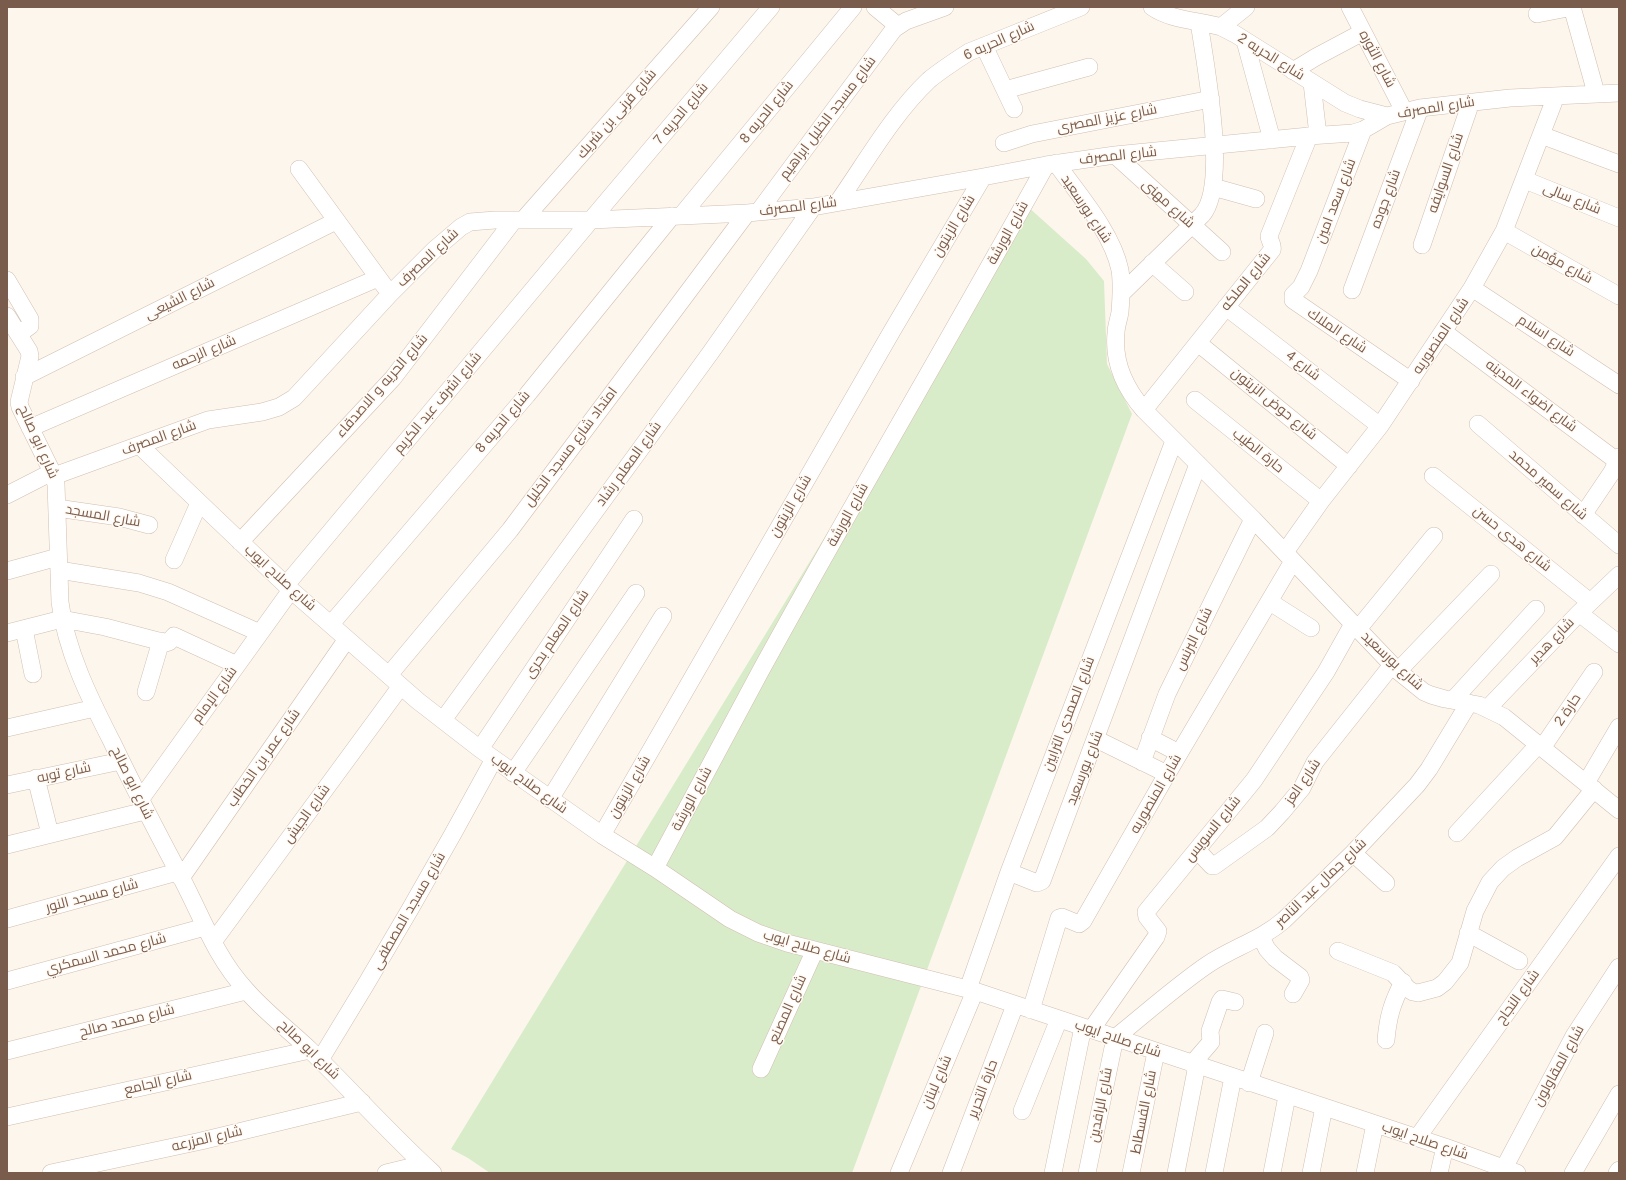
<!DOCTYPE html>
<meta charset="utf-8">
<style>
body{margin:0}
#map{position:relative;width:1626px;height:1180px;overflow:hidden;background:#fdf6ec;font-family:Arial,sans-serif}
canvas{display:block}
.frame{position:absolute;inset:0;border:8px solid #7a5c4d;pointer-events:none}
</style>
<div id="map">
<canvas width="1626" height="1180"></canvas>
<div class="frame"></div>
</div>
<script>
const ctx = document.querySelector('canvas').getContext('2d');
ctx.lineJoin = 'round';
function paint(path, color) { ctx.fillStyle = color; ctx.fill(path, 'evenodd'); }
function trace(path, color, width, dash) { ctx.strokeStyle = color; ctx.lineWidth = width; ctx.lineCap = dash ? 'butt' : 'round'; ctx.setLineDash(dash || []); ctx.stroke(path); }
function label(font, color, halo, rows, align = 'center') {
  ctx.font = font + ' Arial,Cairo,sans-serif'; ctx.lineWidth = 3; ctx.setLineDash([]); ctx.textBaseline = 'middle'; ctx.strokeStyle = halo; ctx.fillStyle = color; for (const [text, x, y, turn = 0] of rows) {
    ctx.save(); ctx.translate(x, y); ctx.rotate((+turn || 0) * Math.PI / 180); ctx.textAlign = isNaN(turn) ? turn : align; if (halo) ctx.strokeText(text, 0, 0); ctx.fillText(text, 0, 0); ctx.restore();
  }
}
paint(new Path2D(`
 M 1027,206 L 1086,259 L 1104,281 L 1107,364 L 1132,414 L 852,1173 L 490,1173 L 468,1158 L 451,1149 Z`), '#d8ecc9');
const minor = new Path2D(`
 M 875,7 L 898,26
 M 1152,7 C 1172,21 1199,20 1221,27 C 1226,29 1230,32 1235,34 L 1345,103 L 1360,109 L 1387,116
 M 1350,7 L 1404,111
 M 1572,7 L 1596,93
 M 1537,14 L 1573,7
 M 1221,27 L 1246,7
 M 1245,41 L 1272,140
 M 984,46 L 1014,109
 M 1293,71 L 1316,57 L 1363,32
 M 1312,83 L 1318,135
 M 1005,90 L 1089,67
 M 1363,130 L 1309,271 L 1301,287 L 1293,295 L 1293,300 L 1411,381
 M 1541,135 L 1619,164
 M 1004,143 L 1032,134 L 1211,99
 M 1115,155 L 1222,252
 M 1056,163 C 1078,194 1112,232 1120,270 C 1122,283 1121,299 1120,312 C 1119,319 1116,326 1116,333 C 1113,363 1125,388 1144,410 L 1253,519 L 1398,671 L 1424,692 L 1431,695 L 1445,699 L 1479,705 L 1504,717 L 1619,810
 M 299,169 L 385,287
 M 1525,180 L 1619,218
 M 1213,187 L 1256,199
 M 838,202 C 866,162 893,114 929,80 C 941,70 955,61 969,52 L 1081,7
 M 759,211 L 894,29 L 906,21 L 945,7
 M 681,216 L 853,7
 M 523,220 L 711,7
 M 1504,231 L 1619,296
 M 1422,245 L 1471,102
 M 1152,263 L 1185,292
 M 7,280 L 30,319 L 30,326 L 19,334
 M 1472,288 L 1619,385
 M 1352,290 L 1420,108
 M 1121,294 L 1202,215 C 1229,185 1205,63 1199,22
 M 1226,307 L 1380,426
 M 7,316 L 29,351 L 30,356 L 19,402 L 20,407 L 52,472 L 56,484 L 60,602 C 66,651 90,699 112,742 C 134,788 158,834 182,879 C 202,917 216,958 246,990 C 265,1012 289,1030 310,1050 C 351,1090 390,1134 433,1173
 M 1444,332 L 1617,461
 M 1198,343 L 1349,466
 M 24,377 L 336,221
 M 1195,400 L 1321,501
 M 1144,410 L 1272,250 C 1274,245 1269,241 1269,236 L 1309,136
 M 1478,424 L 1619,545
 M 30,428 L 378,278
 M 139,445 L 291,590 L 418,701 L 480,749 L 602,835 L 655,868 L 730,919 L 758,933 L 787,943 L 975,991 L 1445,1147 L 1517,1173
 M 54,476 L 208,420 L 262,412 L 279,407 L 294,398 L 390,294 L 434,250 L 461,227 L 470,222 L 495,220 L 591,220 L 681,216 L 747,213 L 813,207 L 983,177 L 1046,165 L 1115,155 L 1309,136 L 1353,133 L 1363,130 L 1387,116 L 1420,108 L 1510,98 L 1619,93
 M 1433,476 L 1590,602
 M 7,495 L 52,472
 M 57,508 L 119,517 L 149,525
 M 1583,515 L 1612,472 L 1619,457
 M 240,542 L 393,378 L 514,220
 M 1285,552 L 1321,501 L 1380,426 L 1472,288 L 1504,231 L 1556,96
 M 174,560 L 199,503
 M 59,570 L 139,583 L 168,592 L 260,633
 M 7,571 L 58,557
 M 286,585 L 591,220 L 771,7
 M 1270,602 L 1311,628
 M 1579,613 L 1619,644
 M 331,624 L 527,395 L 672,216
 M 24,629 L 33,674
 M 1358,629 L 1434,536
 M 7,633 L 62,619 L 105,627 L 166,643 L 169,642 L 174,636 L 237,665
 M 1398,671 L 1491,574
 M 389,675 L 510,530 L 747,213
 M 146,692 L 161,641
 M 1453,700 L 1536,609
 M 1488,708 L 1579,613 L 1619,575
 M 443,720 L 711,352 L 813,207
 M 7,728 L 95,708
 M 1150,738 L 1179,753
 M 1096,739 L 1167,774
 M 1542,748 L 1594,672
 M 480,749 L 634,519
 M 1142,762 L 1167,694 L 1253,519
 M 513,773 L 636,593
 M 36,778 L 50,834
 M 1586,783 L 1619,727
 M 7,785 L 121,761
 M 550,799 L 663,616
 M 140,800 L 291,590
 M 1457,833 L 1538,745
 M 602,835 L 892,331 L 983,177
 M 7,845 L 145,811
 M 1197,850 L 1212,866 L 1214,866 L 1267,828 L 1282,812 L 1302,788 L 1315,762 L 1392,665
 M 1353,853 L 1386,883
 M 655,868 C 690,803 725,737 760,672 C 853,502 952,335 1046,165
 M 1009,872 L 1037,883 L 1042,881 L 1198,464
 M 181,878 L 347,639
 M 7,919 L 177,872
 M 1468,933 L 1519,961
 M 1261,937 L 1267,949 L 1275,958 L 1300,977 L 1301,980 L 1293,994
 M 213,942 L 401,686
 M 1338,951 L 1393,973 L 1408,989 L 1413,992 L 1418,993 L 1437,988 L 1445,982 L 1460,963 L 1475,911 L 1490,882 L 1503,868 L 1517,858 L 1555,837 L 1594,789
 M 7,981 L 205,927
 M 968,989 L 1009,872 L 1174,441
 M 1031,1010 L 1059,918 L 1062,917 L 1079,924 L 1083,921 L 1167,774 L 1293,561
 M 1091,1030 L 1156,937 L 1158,931 L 1147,917 L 1146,912 L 1254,780 L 1326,672 L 1353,624
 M 1386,1040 C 1388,1017 1392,1003 1403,982
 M 7,1051 L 246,991
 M 320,1060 C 381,961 439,861 494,759
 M 1192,1064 L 1211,1042 L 1210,1031 L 1220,1002 L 1222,999 L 1235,1002
 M 761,1069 L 815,950
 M 1249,1083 L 1265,1033
 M 1022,1111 L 1059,1019
 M 7,1117 L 310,1050
 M 1417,1138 L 1619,856
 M 1504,1168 L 1574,1036 L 1619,967
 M 51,1173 L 201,1141 L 362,1102
 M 386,1173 L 423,1164
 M 899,1173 L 975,991
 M 951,1173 L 1015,1005
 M 1053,1173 L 1083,1027
 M 1087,1173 L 1115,1038 C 1145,1014 1175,987 1207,965 C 1232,948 1261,940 1284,920 L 1353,853 L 1417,785 L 1429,769 L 1469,703
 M 1131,1173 L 1156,1052
 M 1176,1173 L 1197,1065
 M 1214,1173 L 1233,1077
 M 1272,1173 L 1287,1096
 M 1311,1173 L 1324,1107
 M 1365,1173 L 1375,1124
 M 1439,1173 L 1445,1147
 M 1573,1173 L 1619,1094
 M 1617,1173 L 1619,1170`);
trace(minor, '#d1beb0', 18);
trace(minor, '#fff', 17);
label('14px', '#7a5c4d', '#fffaf3', [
 ["شارع الحريه 6",999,41,-24],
 ["شارع الحريه 2",1271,57,32],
 ["شارع الثوره",1377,59,62],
 ["شارع المصرف",1436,108,-9],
 ["شارع الحريه 8",767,112,-51],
 ["شارع قرنى بن شريك",617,114,-49],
 ["شارع الحريه 7",681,114,-50],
 ["شارع مسجد الخليل ابراهيم",828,118,-53],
 ["شارع عزيز المصرى",1107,119,-11],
 ["شارع المصرف",1118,156,-6],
 ["شارع السوايفه",1446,173,-71],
 ["شارع جوده",1386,199,-70],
 ["شارع سالى",1572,199,22],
 ["شارع سعد امين",1336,201,-69],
 ["شارع مهنى",1168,204,42],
 ["شارع المصرف",798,207,-7],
 ["شارع بورسعيد",1086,209,56],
 ["شارع الزيتون",954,226,-59],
 ["شارع الورشة",1008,233,-61],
 ["شارع المصرف",428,258,-43],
 ["شارع مؤمن",1562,264,29],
 ["شارع الملكه",1246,282,-51],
 ["شارع الشيعى",180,299,-27],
 ["شارع الملاك",1337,331,34],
 ["شارع المنصوريه",1441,336,-56],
 ["شارع اسلام",1546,336,33],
 ["شارع الرحمه",204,353,-23],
 ["شارع 4",1303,366,38],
 ["شارع الحريه و الاصدقاء",382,386,-49],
 ["شارع اضواء المدينه",1531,396,37],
 ["شارع اشرف عبد الكريم",438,403,-50],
 ["شارع حوض الزيتون",1274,404,39],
 ["شارع الحريه 8",503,422,-50],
 ["شارع المصرف",159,438,-20],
 ["شارع ابو صالح",38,442,66],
 ["امتداد شارع مسجد الخليل",571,447,-53],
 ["حارة الطيب",1258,451,39],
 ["شارع المعلم رشاد",629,464,-54],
 ["شارع سمير محمد",1548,485,41],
 ["شارع الزيتون",791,506,-60],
 ["شارع الورشة",848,515,-61],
 ["شارع المسجد",103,516,10],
 ["شارع هدى حسن",1512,539,39],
 ["شارع صلاح ايوب",280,578,42],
 ["شارع المعلم بحرى",557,634,-56],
 ["شارع البرنس",1194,639,-64],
 ["شارع هدير",1552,641,-46],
 ["شارع بورسعيد",1392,661,43],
 ["شارع الإمام",215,695,-54],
 ["حارة 2",1568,710,-56],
 ["شارع الصمدى الترابين",1069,714,-69],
 ["شارع عمر بن الخطاب",264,758,-55],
 ["شارع بورسعيد",1085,768,-69],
 ["شارع توبه",64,773,-12],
 ["شارع العز",1303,782,-56],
 ["شارع ابو صالح",132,783,64],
 ["شارع صلاح ايوب",529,784,36],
 ["شارع الزيتون",630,787,-60],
 ["شارع المنصوريه",1156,794,-60],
 ["شارع الورشة",692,799,-62],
 ["شارع الجيش",307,814,-54],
 ["شارع السويس",1213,829,-51],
 ["شارع جمال عبد الناصر",1321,883,-44],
 ["شارع مسجد النور",92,896,-15],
 ["شارع مسجد المصطفى",409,911,-60],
 ["شارع صلاح ايوب",807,947,16],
 ["شارع محمد السمكري",106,954,-15],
 ["شارع النجاح",1518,997,-54],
 ["شارع المصنع",788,1009,-66],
 ["شارع محمد صالح",127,1021,-14],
 ["شارع صلاح ايوب",1118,1039,19],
 ["شارع ابو صالح",309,1050,44],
 ["شارع المقاولون",1559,1066,-61],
 ["شارع لبنان",937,1082,-67],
 ["شارع الجامع",158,1083,-13],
 ["حارة التحرير",983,1089,-69],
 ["شارع الرافدين",1101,1105,-79],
 ["شارع الفسطاط",1144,1112,-79],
 ["شارع المزرعه",207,1139,-13],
 ["شارع صلاح ايوب",1425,1141,19]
]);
</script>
